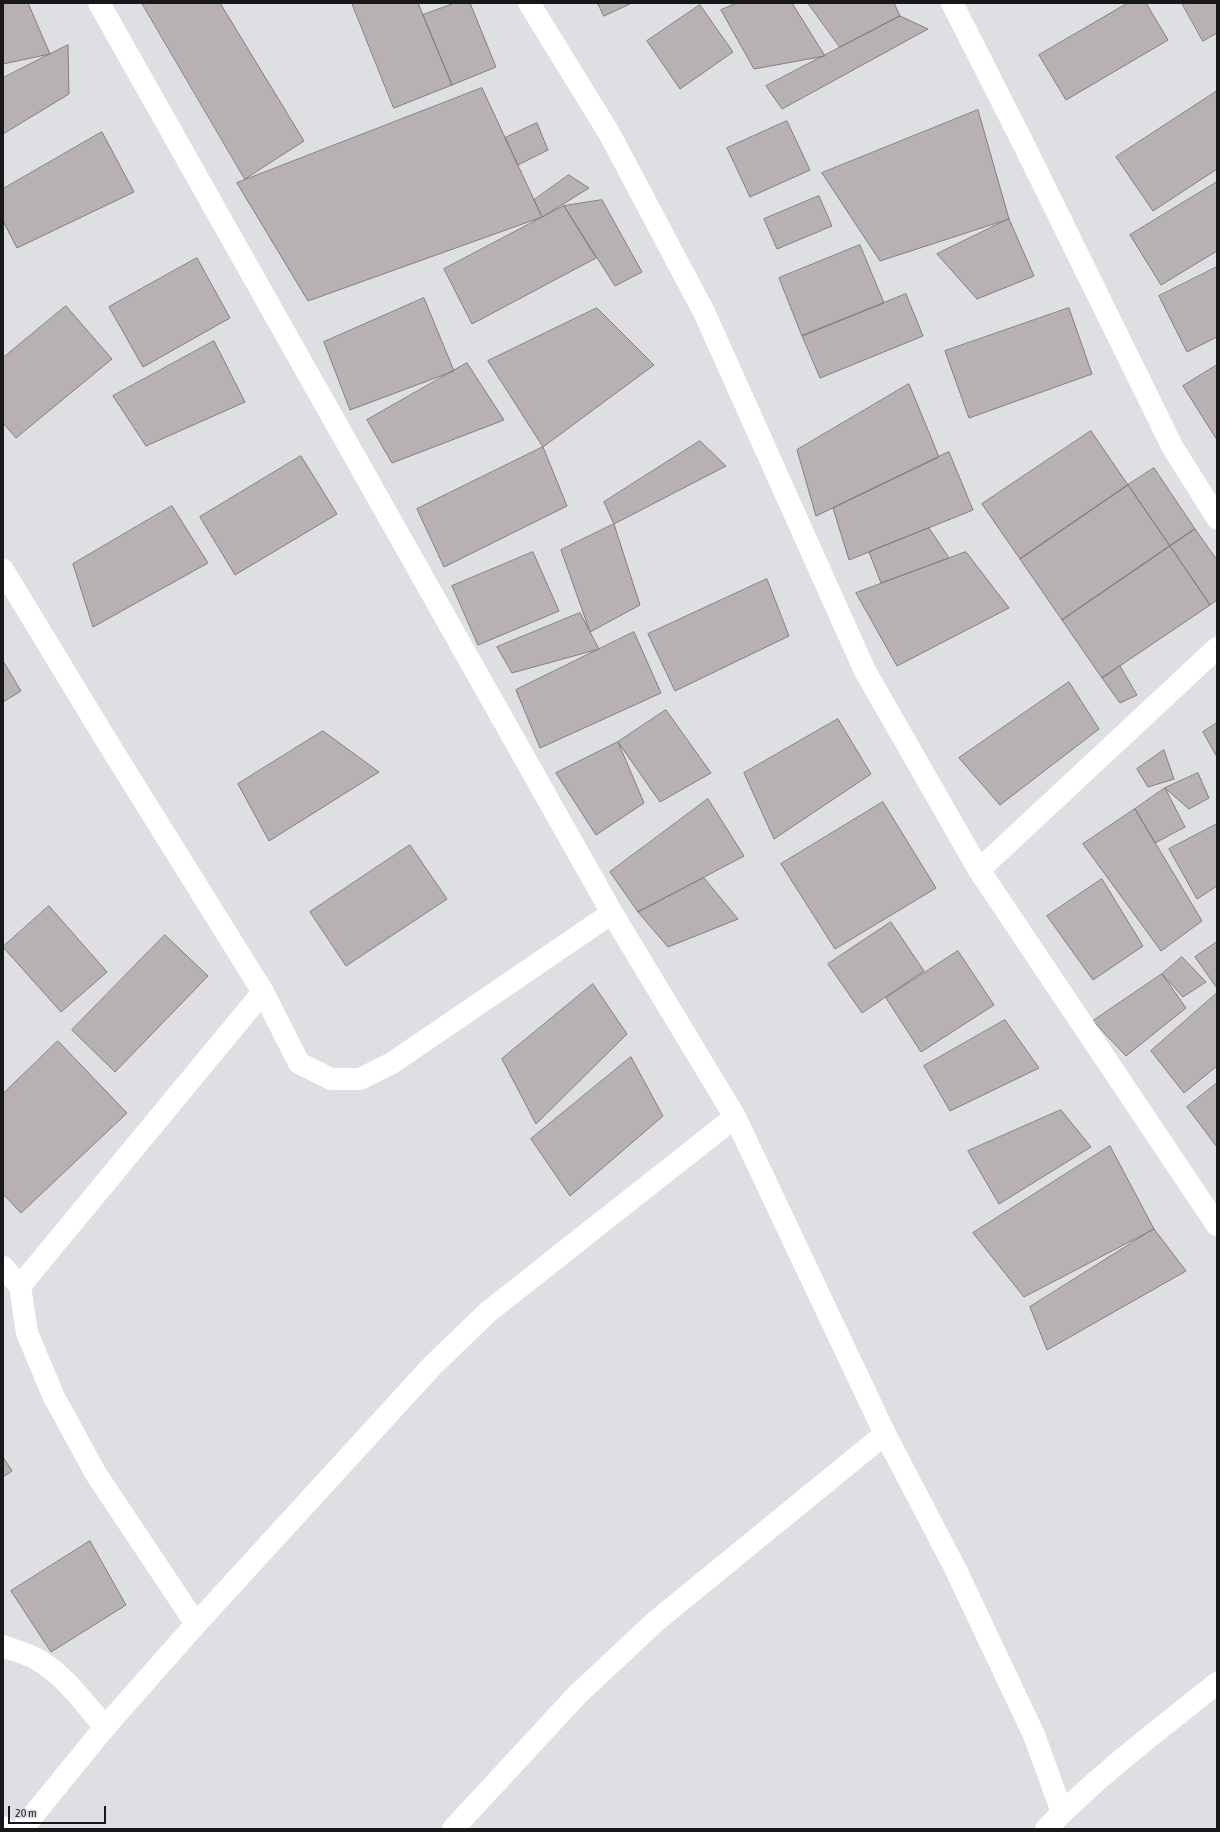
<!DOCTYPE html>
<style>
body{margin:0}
#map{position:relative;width:1220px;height:1832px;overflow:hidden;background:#dddfe3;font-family:"Asap Condensed",sans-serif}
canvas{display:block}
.frame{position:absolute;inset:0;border:4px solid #171819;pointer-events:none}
.scale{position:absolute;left:8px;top:1806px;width:98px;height:18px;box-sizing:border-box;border:2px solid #171819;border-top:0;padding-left:5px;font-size:12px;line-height:14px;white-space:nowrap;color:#171819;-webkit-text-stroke:3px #dddfe3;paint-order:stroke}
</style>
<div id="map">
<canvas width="1220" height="1832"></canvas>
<div class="frame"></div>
<div class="scale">20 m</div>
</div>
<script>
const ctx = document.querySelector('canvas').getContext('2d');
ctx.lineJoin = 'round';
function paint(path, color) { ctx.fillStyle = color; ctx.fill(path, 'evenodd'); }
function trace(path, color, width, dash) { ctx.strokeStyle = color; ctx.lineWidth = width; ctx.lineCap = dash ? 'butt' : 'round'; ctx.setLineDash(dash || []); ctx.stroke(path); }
const building = new Path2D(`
 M 3,3 L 28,3 L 50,54 L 3,64 Z
 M 142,3 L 220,3 L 304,141 L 245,179 Z
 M 352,3 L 418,3 L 452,85 L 394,108 Z
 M 455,3 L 470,3 L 496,67 L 452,85 L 423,15 Z
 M 598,3 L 632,3 L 604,16 Z
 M 737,3 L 792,3 L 825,56 L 754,69 L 721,10 Z
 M 808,3 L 894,3 L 900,16 L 840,47 Z
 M 1128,3 L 1146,3 L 1168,40 L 1066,100 L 1039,55 Z
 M 1182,3 L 1217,3 L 1217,33 L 1203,41 Z
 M 700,5 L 733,52 L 680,89 L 647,41 Z
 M 900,16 L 928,29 L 782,109 L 766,86 Z
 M 68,45 L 69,94 L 3,134 L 3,78 Z
 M 482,88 L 542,217 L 308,301 L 237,183 Z
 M 1217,91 L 1217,169 L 1153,211 L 1116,157 Z
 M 978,110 L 1009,219 L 880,261 L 822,173 Z
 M 787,121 L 810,170 L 750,197 L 727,148 Z
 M 537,123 L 548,150 L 518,165 L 505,138 Z
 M 102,132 L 134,192 L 17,248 L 3,221 L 3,189 Z
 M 569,175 L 589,188 L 542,217 L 534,200 Z
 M 1217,182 L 1217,251 L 1161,285 L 1130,235 Z
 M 819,196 L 832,226 L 777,249 L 764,219 Z
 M 602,200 L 642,272 L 615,286 L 564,206 Z
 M 564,206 L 596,258 L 472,324 L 444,269 Z
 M 1009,219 L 1034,276 L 977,299 L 937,254 Z
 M 860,245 L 884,303 L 802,336 L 779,278 Z
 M 197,258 L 230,318 L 143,367 L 109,307 Z
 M 1217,267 L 1217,337 L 1187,352 L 1159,296 Z
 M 906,294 L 923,336 L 820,378 L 802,336 Z
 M 424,298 L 454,371 L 350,410 L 324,342 Z
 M 66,306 L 112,359 L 16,438 L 3,423 L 3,358 Z
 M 597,308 L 654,365 L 543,447 L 488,361 Z
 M 1069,308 L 1092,374 L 969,418 L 945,351 Z
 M 214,341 L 245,402 L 146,446 L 113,396 Z
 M 467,363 L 504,420 L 392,463 L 367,420 Z
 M 1217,365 L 1217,440 L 1183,386 Z
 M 909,384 L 939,457 L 816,516 L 797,450 Z
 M 1091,431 L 1128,485 L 1020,559 L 982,504 Z
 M 700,441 L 726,466 L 614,524 L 604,502 Z
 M 543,447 L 567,506 L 444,567 L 417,509 Z
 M 949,452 L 973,510 L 849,560 L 833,508 Z
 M 301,456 L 337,514 L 235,575 L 200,517 Z
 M 1154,468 L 1195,529 L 1170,546 L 1128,485 Z
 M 1128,485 L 1170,546 L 1062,620 L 1020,559 Z
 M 172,506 L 208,563 L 93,627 L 73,564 Z
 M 614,524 L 640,605 L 590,632 L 561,550 Z
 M 929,528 L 949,558 L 881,583 L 869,552 Z
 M 1195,529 L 1217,560 L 1217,600 L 1210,605 L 1170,546 Z
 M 1170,546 L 1210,605 L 1102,678 L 1062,620 Z
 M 533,552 L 559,611 L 478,645 L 452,586 Z
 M 966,552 L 1009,608 L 897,666 L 856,593 Z
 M 767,579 L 789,636 L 675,691 L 648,634 Z
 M 580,613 L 599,649 L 512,673 L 497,647 Z
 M 634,632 L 661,693 L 540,748 L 516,690 Z
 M 3,661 L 21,691 L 3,702 Z
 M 1120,666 L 1137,695 L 1120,703 L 1102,678 Z
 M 1069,682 L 1099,729 L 1000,805 L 959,758 Z
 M 666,710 L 711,773 L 660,802 L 618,742 Z
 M 838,719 L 871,774 L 774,839 L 744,773 Z
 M 1217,723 L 1217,757 L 1203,732 Z
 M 323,731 L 379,772 L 269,841 L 238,784 Z
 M 618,742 L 644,803 L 596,835 L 556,773 Z
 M 1164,750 L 1174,779 L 1148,787 L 1137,769 Z
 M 1198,773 L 1209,798 L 1189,809 L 1165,788 Z
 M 1165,788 L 1185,827 L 1155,843 L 1135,809 Z
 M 708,799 L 744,856 L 638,912 L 610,872 Z
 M 883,802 L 936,888 L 835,949 L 781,864 Z
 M 1135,809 L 1202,921 L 1161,951 L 1083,844 Z
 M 1217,824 L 1217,886 L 1197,899 L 1169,849 Z
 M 410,845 L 447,899 L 346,966 L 310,912 Z
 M 704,878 L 738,919 L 668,947 L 638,912 Z
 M 1102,879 L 1143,946 L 1093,980 L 1047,916 Z
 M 49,906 L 107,972 L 61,1012 L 3,947 Z
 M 891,922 L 924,971 L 862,1013 L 828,964 Z
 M 165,935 L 208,976 L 115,1072 L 72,1030 Z
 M 1217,942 L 1217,988 L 1195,957 Z
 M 958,951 L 994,1005 L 921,1052 L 886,998 Z
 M 1182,957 L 1206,982 L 1183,997 L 1162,974 Z
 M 1162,974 L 1186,1008 L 1126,1056 L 1093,1021 Z
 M 593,984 L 627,1034 L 536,1124 L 502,1059 Z
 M 1217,993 L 1217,1066 L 1184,1093 L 1151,1051 Z
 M 1005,1020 L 1039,1068 L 950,1111 L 924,1066 Z
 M 58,1041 L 127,1113 L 21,1213 L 3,1194 L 3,1094 Z
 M 631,1057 L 663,1116 L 570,1196 L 531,1139 Z
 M 1217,1083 L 1217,1147 L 1187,1107 Z
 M 1061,1110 L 1091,1147 L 999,1204 L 968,1151 Z
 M 1110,1146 L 1154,1229 L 1024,1297 L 973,1233 Z
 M 1154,1229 L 1186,1271 L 1047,1350 L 1030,1307 Z
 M 3,1457 L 12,1471 L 3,1477 Z
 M 90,1541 L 126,1605 L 51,1652 L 11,1591 Z`);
paint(building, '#b7b2b1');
trace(building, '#837e7d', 1);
trace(new Path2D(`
 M 99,3 L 612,913 L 735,1117 L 885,1434 L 955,1568 L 1034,1735 L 1062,1812
 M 529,3 L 609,133 L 704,312 L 865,671 L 979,870 L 1217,1225
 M 952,3 L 1023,143 L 1173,448 L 1217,518
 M 3,570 L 108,743 L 263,992 L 299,1063 L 331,1079 L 360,1079 L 392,1063 L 612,913
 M 979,870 L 1217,648
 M 3,1267 L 20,1286 L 27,1333 L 54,1397 L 96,1474 L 196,1624
 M 20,1286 L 263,992
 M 3,1646 C 13,1650 25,1653 35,1658 C 64,1674 84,1703 105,1727
 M 3,1827 L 5,1829
 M 22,1829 L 105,1727 L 196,1624 L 432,1366 L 488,1312 L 735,1117
 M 453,1829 L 577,1695 L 656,1621 L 885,1434
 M 1046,1829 C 1098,1775 1159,1730 1217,1683`), '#fff', 22);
</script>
